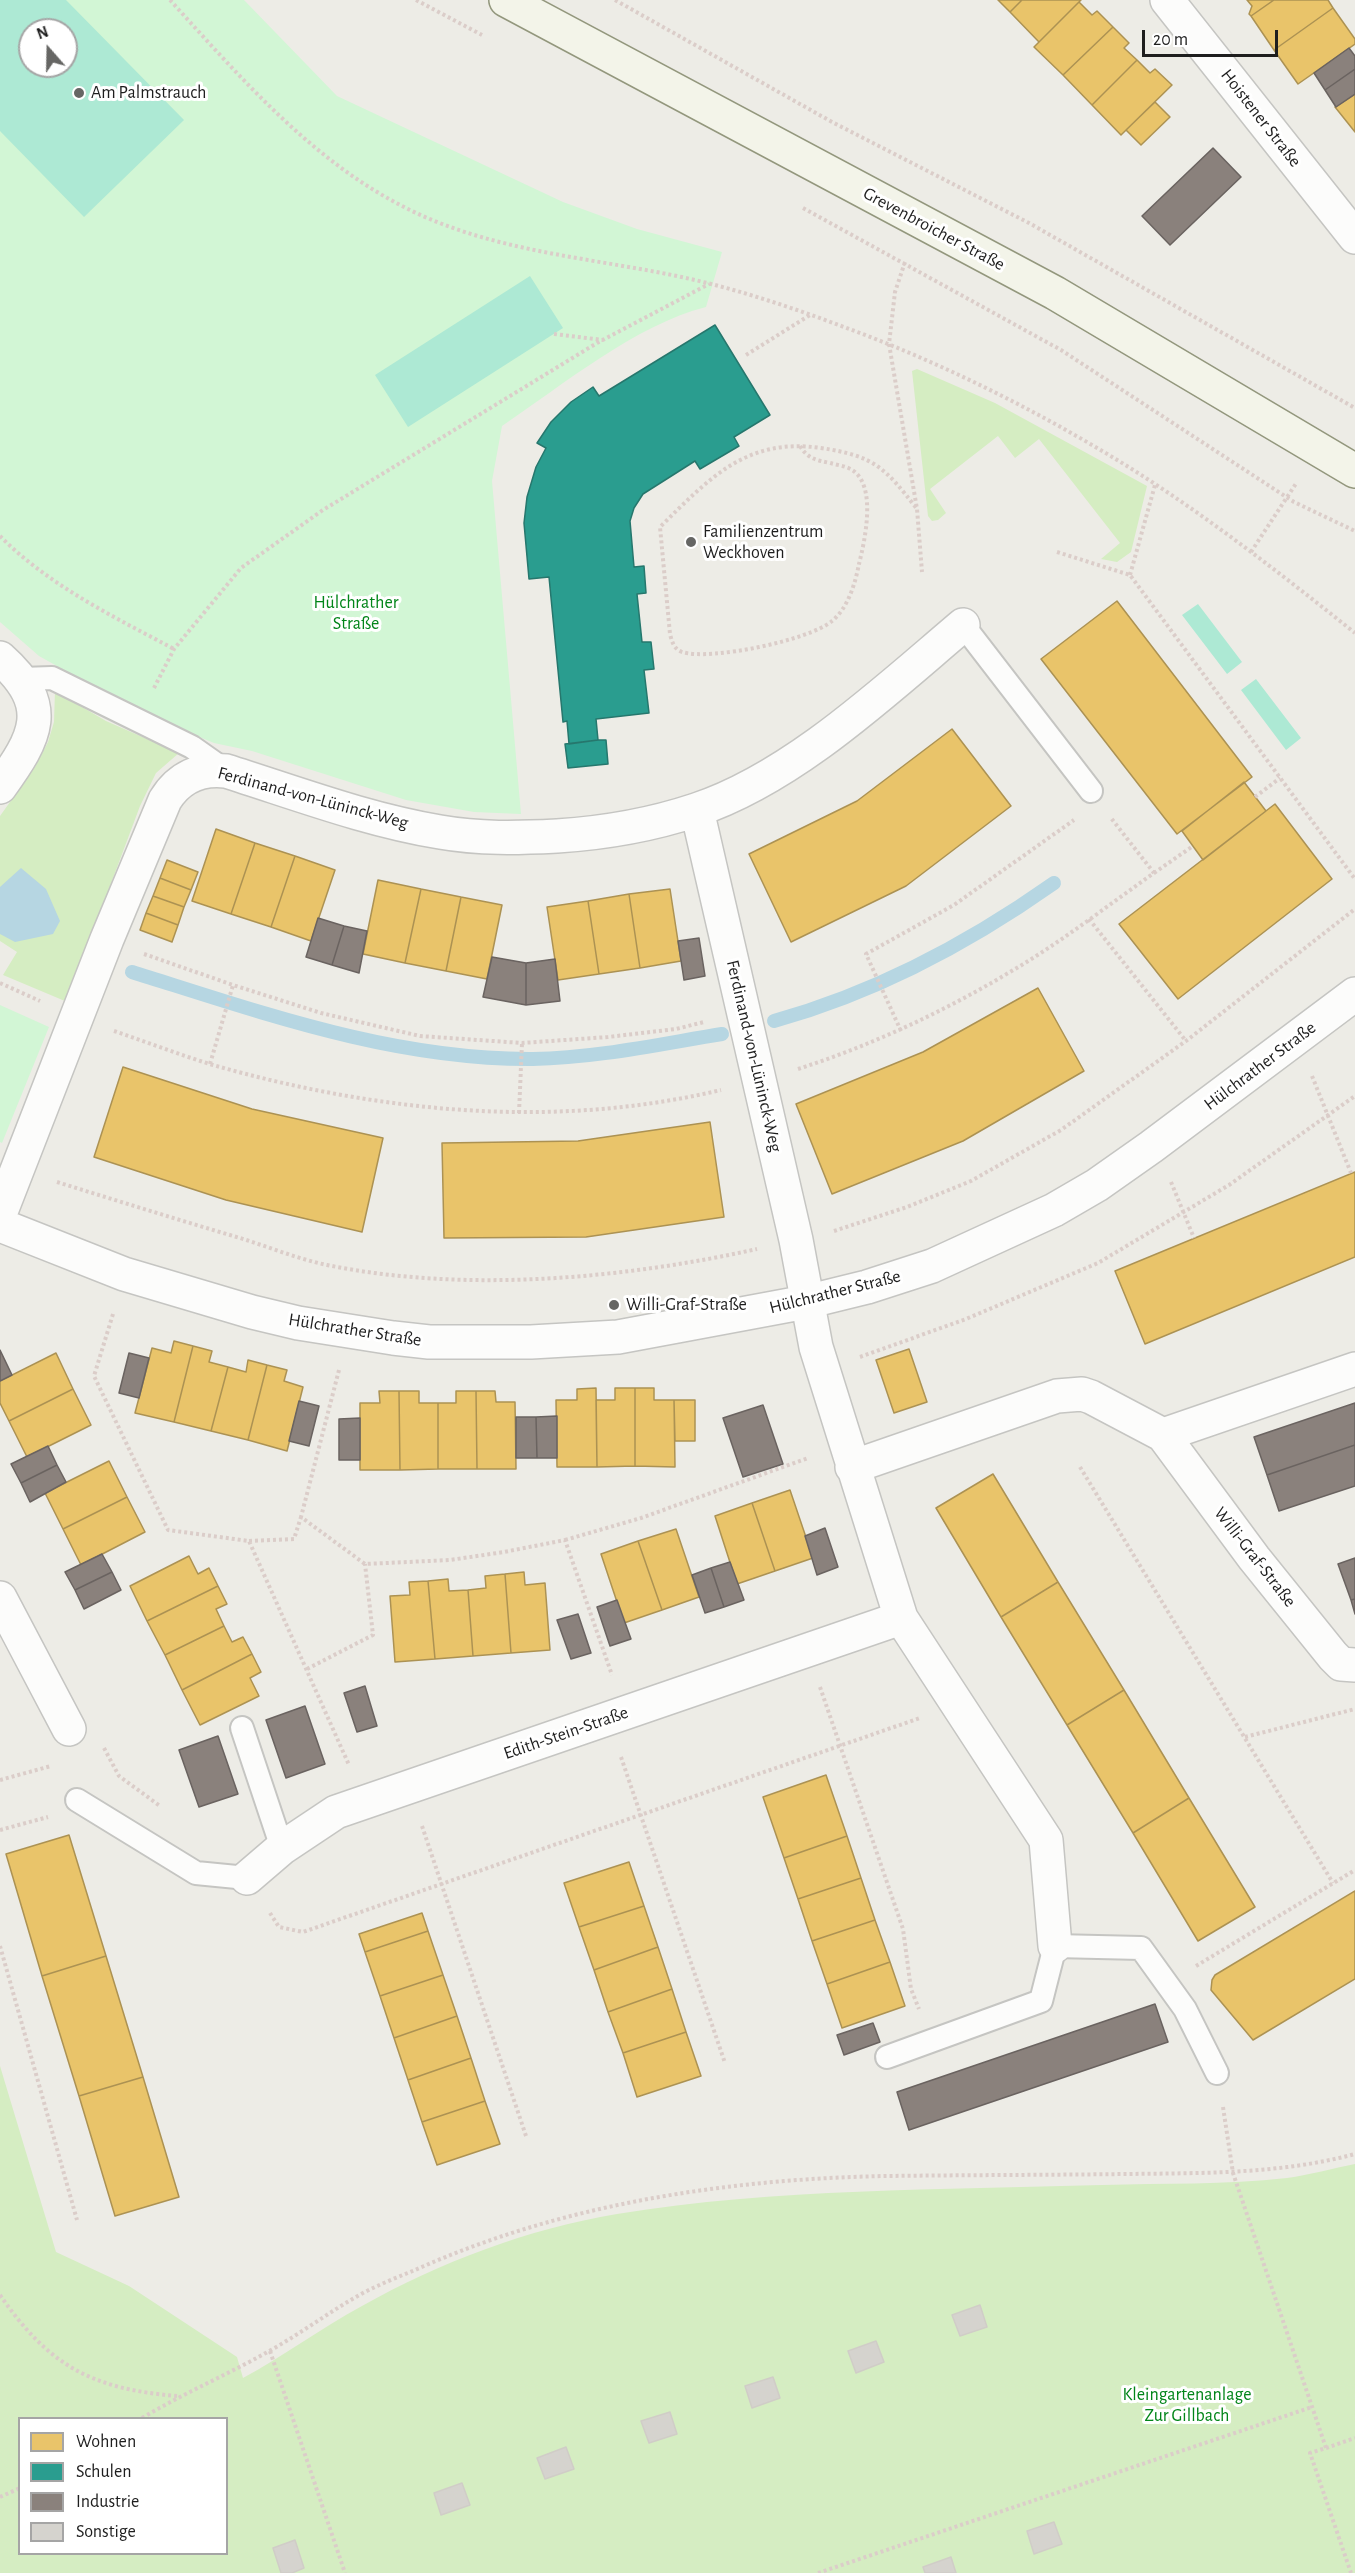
<!DOCTYPE html>
<meta charset="utf-8">
<style>
body{margin:0}
#map{position:relative;width:1355px;height:2573px;overflow:hidden;background:#edece6;font-family:"Alegreya Sans",sans-serif}
canvas{display:block}
.legend{position:absolute;left:18px;top:2417px;width:210px;height:138px;box-sizing:border-box;background:#fff;border:2px solid #a5a5a5;margin:0;padding:8px 10px;list-style:none;font-size:18px;color:#1e1e1e}
.legend li{display:flex;align-items:center;gap:12px;height:30px}
.legend b{width:30px;border:2px solid #a5a5a5}
.north{position:absolute;left:18px;top:18px;width:60px;height:60px;box-sizing:border-box;background:#fff;border:2px solid #a5a5a5;border-radius:50%;rotate:340deg;font-size:16px;font-weight:700;line-height:24px;text-align:center;color:#1e1e1e}
.north::after{content:'';display:block;margin:auto;width:21px;height:27px;background:#666664;clip-path:polygon(50% 0,100% 100%,50% 72%,0 100%)}
.scale{position:absolute;left:1142px;top:30px;width:136px;height:27px;box-sizing:border-box;border:3px solid #1e1e1e;border-top:0;padding-left:8px;font-size:18px;line-height:21px;white-space:nowrap;color:#1e1e1e;-webkit-text-stroke:4px #fff;paint-order:stroke}
</style>
<div id="map">
<canvas width="1355" height="2573"></canvas>
<ul class="legend">
<li><b style="height:16px;background:#e9c46a"></b>Wohnen</li>
<li><b style="height:16px;background:#2a9d8f"></b>Schulen</li>
<li><b style="height:16px;background:#8a817c"></b>Industrie</li>
<li><b style="height:16px;background:#d5d3ce"></b>Sonstige</li>
</ul>
<div class="north">N</div>
<div class="scale">20 m</div>
</div>
<script>
const ctx = document.querySelector('canvas').getContext('2d');
ctx.lineJoin = 'round';
function paint(path, color) { ctx.fillStyle = color; ctx.fill(path, 'evenodd'); }
function trace(path, color, width, dash) { ctx.strokeStyle = color; ctx.lineWidth = width; ctx.lineCap = dash ? 'butt' : 'round'; ctx.setLineDash(dash || []); ctx.stroke(path); }
function label(font, color, halo, rows, align = 'center') {
  ctx.font = font + ' "Alegreya Sans",sans-serif'; ctx.lineWidth = 6; ctx.setLineDash([]); ctx.textBaseline = 'middle'; ctx.strokeStyle = halo; ctx.fillStyle = color; for (const [text, x, y, turn = 0] of rows) {
    ctx.save(); ctx.translate(x, y); ctx.rotate((+turn || 0) * Math.PI / 180); ctx.textAlign = isNaN(turn) ? turn : align; if (halo) ctx.strokeText(text, 0, 0); ctx.fillText(text, 0, 0); ctx.restore();
  }
}
paint(new Path2D(`
 M 917,369 L 995,403 L 1147,486 L 1131,552 L 1117,562 L 1101,559 L 1120,543 L 1039,439 L 1015,458 L 998,436 L 930,489 L 946,513 L 938,520 L 932,521 L 928,516 L 912,371 Z
 M 55,691 L 106,721 L 179,753 L 156,773 L 140,806 L 73,985 L 72,1004 L 3,975 L 17,952 L 0,941 L 0,816 L 35,767 L 48,742 L 54,722 Z
 M 0,2066 L 56,2252 L 129,2286 L 237,2357 L 243,2378 C 284,2356 321,2328 362,2306 C 440,2262 528,2229 617,2214 C 776,2188 941,2190 1102,2185 C 1164,2183 1225,2185 1287,2178 C 1310,2175 1333,2168 1355,2164 L 1355,2573 L 0,2573 ZM 20,2418 L 226,2418 L 226,2554 L 20,2554 Z`), '#d5edc2');
paint(new Path2D(`
 M 0,0 L 244,0 L 337,96 L 563,202 L 637,229 L 722,252 L 706,307 C 635,325 563,385 502,426 L 492,481 L 521,814 L 474,812 L 406,800 L 252,751 L 214,743 L 141,713 L 39,656 L 0,622 ZM 30,30 L 66,30 L 66,66 L 30,66 Z
 M 0,1005 L 49,1027 L 2,1143 L 0,1142 Z`), '#d2f6d5');
paint(new Path2D(`
 M 0,0 L 66,0 L 184,120 L 84,217 L 0,131 ZM 30,30 L 66,30 L 66,66 L 30,66 Z
 M 530,276 L 563,328 L 408,427 L 375,375 Z
 M 1198,604 L 1242,662 L 1227,674 L 1182,615 Z
 M 1256,679 L 1301,738 L 1286,750 L 1241,690 Z`), '#ade9d4');
paint(new Path2D(`
 M 21,868 L 46,889 L 60,921 L 53,934 L 15,942 L 0,934 L 0,887 Z`), '#b6d6e2');
const homes = new Path2D(`
 M 998,0 L 1022,0 L 1010,12 Z
 M 1022,0 L 1081,0 L 1039,42 L 1010,12 Z
 M 1247,0 L 1274,0 L 1251,16 L 1249,14 L 1252,6 Z
 M 1274,0 L 1328,0 L 1333,8 L 1274,50 L 1251,16 Z
 M 1079,2 L 1092,15 L 1097,11 L 1113,27 L 1063,75 L 1034,47 Z
 M 1333,8 L 1355,39 L 1355,44 L 1298,84 L 1274,50 Z
 M 1113,27 L 1129,43 L 1124,48 L 1137,60 L 1092,105 L 1063,75 Z
 M 1137,60 L 1150,73 L 1155,69 L 1172,85 L 1121,135 L 1092,105 Z
 M 1355,94 L 1355,132 L 1335,107 Z
 M 1155,102 L 1170,117 L 1141,145 L 1126,130 Z
 M 1117,601 L 1252,777 L 1177,834 L 1041,659 Z
 M 952,729 L 1011,806 L 906,886 L 791,942 L 749,854 L 857,801 Z
 M 1244,782 L 1266,811 L 1203,860 L 1182,831 Z
 M 1275,804 L 1332,879 L 1178,999 L 1119,924 Z
 M 216,829 L 255,843 L 231,914 L 192,901 Z
 M 255,843 L 295,856 L 271,927 L 231,914 Z
 M 295,856 L 335,870 L 311,941 L 271,927 Z
 M 167,860 L 198,872 L 191,890 L 160,878 Z
 M 160,878 L 191,890 L 184,907 L 153,896 Z
 M 378,880 L 421,889 L 405,963 L 363,954 Z
 M 421,889 L 461,897 L 446,971 L 405,963 Z
 M 670,889 L 681,961 L 640,968 L 629,894 Z
 M 629,894 L 640,968 L 599,974 L 588,901 Z
 M 153,896 L 184,907 L 178,925 L 146,913 Z
 M 461,897 L 502,905 L 487,979 L 446,971 Z
 M 588,901 L 599,974 L 558,980 L 547,907 Z
 M 146,913 L 178,925 L 172,942 L 140,930 Z
 M 1038,988 L 1084,1071 L 963,1141 L 832,1194 L 796,1104 L 923,1052 Z
 M 123,1067 L 252,1109 L 383,1138 L 362,1232 L 226,1200 L 94,1157 Z
 M 710,1122 L 724,1217 L 586,1237 L 444,1238 L 442,1143 L 578,1141 Z
 M 1355,1172 L 1355,1257 L 1145,1344 L 1115,1271 Z
 M 174,1341 L 193,1346 L 174,1422 L 135,1413 L 152,1348 L 171,1353 Z
 M 193,1346 L 212,1351 L 209,1362 L 228,1367 L 211,1431 L 174,1422 Z
 M 909,1349 L 927,1402 L 894,1413 L 876,1360 Z
 M 56,1353 L 73,1389 L 9,1421 L 0,1403 L 0,1381 Z
 M 248,1360 L 267,1365 L 248,1440 L 211,1431 L 228,1367 L 246,1372 Z
 M 267,1365 L 287,1370 L 284,1381 L 303,1387 L 287,1451 L 248,1440 Z
 M 596,1388 L 597,1467 L 557,1467 L 556,1400 L 577,1400 L 577,1389 Z
 M 615,1388 L 635,1388 L 635,1466 L 597,1467 L 596,1400 L 615,1400 Z
 M 635,1388 L 654,1388 L 654,1400 L 674,1400 L 675,1467 L 635,1466 Z
 M 73,1389 L 91,1425 L 27,1457 L 9,1421 Z
 M 379,1391 L 399,1391 L 400,1470 L 360,1470 L 360,1403 L 380,1403 Z
 M 399,1391 L 419,1391 L 419,1403 L 438,1403 L 438,1469 L 400,1470 Z
 M 456,1391 L 476,1391 L 477,1469 L 438,1469 L 438,1403 L 456,1403 Z
 M 476,1391 L 495,1391 L 496,1402 L 515,1402 L 516,1469 L 477,1469 Z
 M 674,1400 L 695,1400 L 695,1441 L 675,1441 Z
 M 109,1461 L 127,1497 L 63,1529 L 45,1493 Z
 M 993,1474 L 1058,1582 L 1001,1617 L 936,1508 Z
 M 790,1490 L 813,1558 L 775,1571 L 752,1503 Z
 M 127,1497 L 145,1532 L 81,1565 L 63,1529 Z
 M 752,1503 L 775,1571 L 737,1584 L 715,1516 Z
 M 676,1529 L 699,1597 L 662,1610 L 638,1541 Z
 M 638,1541 L 662,1610 L 624,1623 L 601,1554 Z
 M 189,1556 L 198,1574 L 209,1568 L 218,1586 L 147,1621 L 130,1586 Z
 M 524,1572 L 525,1585 L 545,1583 L 550,1650 L 511,1653 L 505,1574 Z
 M 505,1574 L 511,1653 L 473,1656 L 468,1590 L 486,1588 L 485,1576 Z
 M 448,1579 L 449,1591 L 468,1590 L 473,1656 L 435,1659 L 428,1581 Z
 M 428,1581 L 435,1659 L 395,1662 L 390,1596 L 410,1595 L 409,1582 Z
 M 1058,1582 L 1124,1690 L 1067,1725 L 1001,1617 Z
 M 218,1586 L 227,1604 L 216,1609 L 224,1626 L 165,1655 L 147,1621 Z
 M 224,1626 L 232,1642 L 243,1637 L 252,1654 L 182,1690 L 165,1655 Z
 M 252,1654 L 261,1672 L 250,1678 L 259,1696 L 200,1725 L 182,1690 Z
 M 1124,1690 L 1189,1798 L 1133,1833 L 1067,1725 Z
 M 826,1775 L 847,1836 L 784,1858 L 763,1797 Z
 M 1189,1798 L 1255,1907 L 1198,1941 L 1133,1833 Z
 M 69,1835 L 106,1956 L 42,1976 L 6,1854 Z
 M 847,1836 L 861,1878 L 798,1899 L 784,1858 Z
 M 629,1862 L 644,1906 L 579,1927 L 564,1883 Z
 M 861,1878 L 875,1920 L 812,1941 L 798,1899 Z
 M 1355,1891 L 1355,1979 L 1253,2040 L 1211,1990 L 1212,1980 L 1215,1975 Z
 M 644,1906 L 658,1947 L 594,1970 L 579,1927 Z
 M 422,1913 L 428,1931 L 365,1952 L 359,1934 Z
 M 875,1920 L 890,1962 L 827,1984 L 812,1941 Z
 M 428,1931 L 443,1975 L 380,1996 L 365,1952 Z
 M 658,1947 L 672,1989 L 608,2012 L 594,1970 Z
 M 106,1956 L 143,2077 L 79,2096 L 42,1976 Z
 M 890,1962 L 905,2006 L 842,2028 L 827,1984 Z
 M 443,1975 L 457,2016 L 394,2038 L 380,1996 Z
 M 672,1989 L 686,2032 L 623,2053 L 608,2012 Z
 M 457,2016 L 471,2058 L 408,2080 L 394,2038 Z
 M 686,2032 L 701,2076 L 637,2097 L 623,2053 Z
 M 471,2058 L 485,2101 L 422,2122 L 408,2080 Z
 M 143,2077 L 179,2197 L 115,2216 L 79,2096 Z
 M 485,2101 L 500,2144 L 437,2165 L 422,2122 Z`);
paint(homes, '#e9c46a');
trace(homes, '#ac9253', 1.5);
const schools = new Path2D(`
 M 715,325 L 770,415 L 734,437 L 739,446 L 700,469 L 695,461 L 643,494 L 634,508 L 630,521 L 634,567 L 644,566 L 646,593 L 637,594 L 642,642 L 651,642 L 654,669 L 644,670 L 649,713 L 596,719 L 598,740 L 569,744 L 567,721 L 563,722 L 549,577 L 529,579 L 524,523 L 527,497 L 536,467 L 546,448 L 537,443 L 551,422 L 571,402 L 593,387 L 599,396 Z
 M 598,740 L 606,740 L 608,764 L 568,768 L 565,744 Z`);
paint(schools, '#2a9d8f');
trace(schools, '#26776d', 1.5);
const industry = new Path2D(`
 M 1349,48 L 1355,56 L 1355,69 L 1325,90 L 1314,73 Z
 M 1355,69 L 1355,94 L 1336,107 L 1325,90 Z
 M 1213,148 L 1241,177 L 1170,245 L 1142,216 Z
 M 318,918 L 344,926 L 332,965 L 306,957 Z
 M 344,926 L 367,931 L 359,973 L 332,965 Z
 M 699,938 L 705,976 L 684,980 L 678,941 Z
 M 492,957 L 526,963 L 526,1005 L 483,997 Z
 M 555,959 L 560,1001 L 526,1005 L 526,963 Z
 M 0,1350 L 12,1375 L 0,1381 Z
 M 129,1353 L 149,1358 L 139,1398 L 119,1393 Z
 M 299,1401 L 319,1406 L 309,1446 L 289,1441 Z
 M 1355,1403 L 1355,1445 L 1267,1475 L 1254,1437 Z
 M 763,1405 L 783,1464 L 743,1477 L 723,1418 Z
 M 557,1416 L 557,1458 L 537,1458 L 536,1417 Z
 M 516,1417 L 536,1417 L 537,1458 L 516,1458 Z
 M 360,1418 L 360,1460 L 339,1460 L 339,1419 Z
 M 1355,1445 L 1355,1486 L 1279,1511 L 1267,1475 Z
 M 48,1446 L 57,1465 L 21,1483 L 11,1464 Z
 M 57,1465 L 66,1482 L 30,1502 L 21,1483 Z
 M 825,1528 L 838,1567 L 817,1575 L 805,1536 Z
 M 102,1554 L 112,1572 L 75,1590 L 65,1572 Z
 M 1355,1558 L 1355,1599 L 1351,1600 L 1338,1564 Z
 M 730,1562 L 744,1600 L 724,1607 L 711,1568 Z
 M 711,1568 L 724,1607 L 705,1613 L 692,1575 Z
 M 112,1572 L 121,1590 L 84,1609 L 75,1590 Z
 M 1355,1599 L 1355,1614 L 1351,1600 Z
 M 617,1600 L 631,1639 L 610,1646 L 597,1607 Z
 M 578,1614 L 591,1653 L 571,1659 L 557,1620 Z
 M 365,1686 L 377,1726 L 357,1732 L 344,1693 Z
 M 305,1706 L 325,1764 L 286,1778 L 266,1720 Z
 M 218,1736 L 238,1794 L 199,1807 L 179,1750 Z
 M 1155,2004 L 1168,2042 L 909,2130 L 897,2092 Z
 M 873,2023 L 880,2042 L 844,2055 L 837,2035 Z`);
paint(industry, '#8a817c');
trace(industry, '#6a6360', 1.5);
trace(new Path2D(`
 M 132,972 C 263,1013 394,1060 533,1059 C 596,1058 660,1044 722,1034
 M 774,1021 C 875,993 969,943 1054,883`), '#b6d6e2', 14);
const building = new Path2D(`
 M 980,2305 L 987,2327 L 960,2336 L 952,2315 Z
 M 876,2341 L 884,2362 L 856,2373 L 848,2351 Z
 M 773,2377 L 780,2398 L 752,2408 L 745,2386 Z
 M 670,2412 L 677,2434 L 649,2443 L 641,2421 Z
 M 566,2447 L 574,2469 L 545,2479 L 537,2458 Z
 M 462,2483 L 470,2505 L 441,2515 L 434,2493 Z
 M 1054,2522 L 1062,2544 L 1034,2554 L 1027,2531 Z
 M 295,2540 L 304,2568 L 292,2573 L 281,2573 L 273,2548 Z
 M 951,2557 L 956,2573 L 925,2573 L 923,2567 Z`);
paint(building, '#d5d3ce');
trace(building, '#d0cdc7', 1.5);
const service = new Path2D(`
 M 963,625 L 1091,791
 M 21,679 L 52,678 L 192,747 L 226,771
 M 242,1728 L 282,1848
 M 77,1800 L 196,1873 L 247,1878
 M 887,2057 L 1041,2001 L 1055,1946 L 1141,1948 L 1185,2009 L 1217,2073`);
const minor = new Path2D(`
 M 1167,0 L 1355,237
 M 0,658 C 54,706 36,737 0,787
 M 0,1214 L 107,939 L 165,800 C 179,777 200,768 226,771 C 296,793 367,820 440,832 C 480,839 517,838 557,836 C 604,833 651,825 696,810 C 793,778 886,690 963,625
 M 0,1225 L 124,1274 L 252,1312 L 298,1323 L 393,1338 L 429,1342 L 531,1342 L 618,1337 L 806,1302 L 867,1287 L 932,1266 L 1054,1210 L 1097,1185 L 1151,1147 L 1355,994
 M 1163,1435 L 1355,1369
 M 852,1467 L 1057,1396 L 1082,1394 L 1091,1397 L 1163,1435 L 1254,1558 L 1333,1656 L 1341,1664 L 1355,1665
 M 0,1598 L 69,1729
 M 901,1618 L 1046,1840 L 1055,1946
 M 247,1878 L 282,1848 L 336,1812 L 901,1618 L 816,1347 L 796,1240 L 697,810`);
const secondary = new Path2D(`
 M 506,0 L 1055,293 L 1355,471`);
trace(service, '#c5c5c2', 26);
trace(minor, '#c5c5c2', 36);
trace(secondary, '#93977d', 36);
trace(new Path2D(`
 M 170,0 C 240,77 312,161 406,208 C 489,250 583,257 672,275 C 731,287 788,306 844,327 C 942,363 1038,411 1127,466 C 1207,516 1281,574 1355,633
 M 416,0 L 482,35
 M 615,0 L 832,122 L 1029,223 L 1355,408
 M 803,208 L 1061,350 L 1294,502 L 1355,531
 M 905,262 L 895,292 L 889,344 L 917,509 L 922,572
 M 554,334 L 603,340
 M 746,355 L 810,315
 M 800,446 C 808,459 816,460 830,463 C 837,465 846,466 852,470 C 877,485 865,540 859,564 C 855,584 848,608 832,621 C 810,640 710,661 682,652 C 674,649 672,642 670,634 L 660,527 C 709,479 746,437 821,448 C 875,456 885,468 917,509
 M 0,536 C 48,585 114,617 174,649
 M 1057,552 L 1130,575 L 1355,879
 M 1251,552 L 1297,482
 M 1130,575 L 1155,485
 M 154,688 L 174,649 L 241,568 L 323,510 L 597,343 L 709,284
 M 1255,797 L 1280,778
 M 1154,873 L 1193,846
 M 1089,919 L 1186,1041
 M 144,954 L 233,985 L 321,1013 L 420,1036 L 522,1043 L 608,1037 L 676,1029 L 704,1022
 M 0,983 L 40,1001
 M 114,1031 C 147,1042 180,1055 213,1065 C 378,1112 553,1130 721,1090
 M 901,1031 L 866,954 L 954,905 L 1074,820
 M 210,1064 L 233,985
 M 798,1069 C 872,1045 943,1012 1010,972 C 1060,943 1107,906 1154,873 L 1111,818
 M 1312,1076 L 1351,1173
 M 519,1113 L 522,1043
 M 57,1182 C 118,1201 179,1220 240,1238 C 269,1247 298,1259 327,1265 C 463,1293 622,1279 757,1249
 M 1171,1182 L 1194,1238
 M 834,1231 L 907,1207 L 971,1181 L 1061,1130 L 1186,1041 L 1355,909
 M 113,1314 L 94,1376 L 168,1530 L 249,1541 L 349,1765
 M 860,1357 L 966,1319 L 1098,1263 L 1229,1185 L 1355,1096
 M 339,1370 L 301,1517 L 365,1564 L 450,1560 L 504,1552 L 565,1540 L 612,1675
 M 1080,1467 L 1333,1883
 M 565,1540 L 641,1518 L 808,1458
 M 249,1541 L 294,1539 L 301,1517
 M 307,1669 L 373,1635 L 365,1564
 M 820,1687 L 903,1929 L 911,1989 L 919,2009
 M 1245,1737 L 1355,1709
 M 104,1748 L 119,1776 L 160,1806
 M 621,1757 L 725,2063
 M 0,1780 L 51,1766
 M 422,1826 L 526,2136
 M 0,1830 L 48,1817
 M 270,1913 L 279,1927 L 303,1932 L 920,1718
 M 0,1946 L 77,2220
 M 1196,1966 L 1355,1870
 M 1223,2107 L 1233,2173 L 1326,2448 L 1310,2453 L 1351,2573
 M 0,2295 C 49,2366 92,2389 177,2396
 M 270,2351 L 345,2573
 M 142,2418 C 184,2393 229,2374 271,2350 C 303,2332 332,2310 363,2293 C 380,2284 398,2277 415,2270 C 562,2204 727,2179 886,2176 C 967,2175 1047,2175 1128,2174 C 1205,2173 1281,2174 1355,2154
 M 1326,2448 L 1355,2438
 M 0,2497 L 20,2488
 M 818,2573 L 1312,2407`), '#dbcdc9', 4, [3, 3]);
trace(service, '#fcfcfb', 22);
trace(minor, '#fcfcfb', 33);
trace(secondary, '#f3f4e9', 33);
for (const [x, y, r, color] of [
 [79,93,6,"#666664"],
 [691,542,6,"#666664"],
 [614,1305,6,"#666664"]
]) { const dot = new Path2D(); dot.arc(x, y, r, 0, 2 * Math.PI); ctx.fillStyle = color; ctx.fill(dot); trace(dot, '#fff', 2); }
label('18px', '#1e1e1e', '#fff', [
 ["Am Palmstrauch",91,93],
 ["Familienzentrum",703,532],
 ["Weckhoven",703,553],
 ["Willi-Graf-Straße",626,1305]
], 'left');
label('18px', '#1e1e1e', '#fff', [
 ["Hoistener Straße",1261,118,52],
 ["Grevenbroicher Straße",934,229,28],
 ["Ferdinand-von-Lüninck-Weg",313,798,15],
 ["Ferdinand-von-Lüninck-Weg",754,1056,77],
 ["Hülchrather Straße",1260,1066,-37],
 ["Hülchrather Straße",835,1292,-14],
 ["Hülchrather Straße",355,1330,9],
 ["Willi-Graf-Straße",1255,1557,52],
 ["Edith-Stein-Straße",566,1733,-19]
]);
label('18px', '#028519', '#fff', [
 ["Hülchrather",356,603],
 ["Straße",356,624],
 ["Kleingartenanlage",1187,2395],
 ["Zur Gillbach",1187,2416]
]);
</script>
